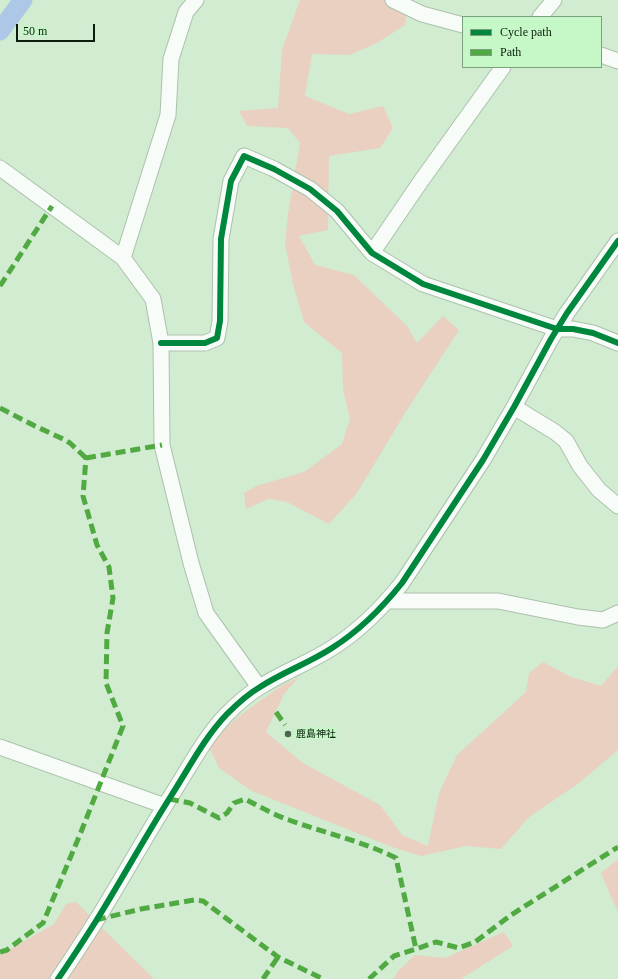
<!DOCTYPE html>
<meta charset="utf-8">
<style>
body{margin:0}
#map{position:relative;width:618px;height:979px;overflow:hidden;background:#d1ecd1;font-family:"Times New Roman",serif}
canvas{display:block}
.legend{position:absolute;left:462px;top:16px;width:140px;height:52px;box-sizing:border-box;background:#c5f8c6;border:1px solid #7ba17c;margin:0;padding:5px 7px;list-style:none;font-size:12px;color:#0b1e0c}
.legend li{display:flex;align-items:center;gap:8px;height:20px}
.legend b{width:20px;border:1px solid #7ba17c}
.scale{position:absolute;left:16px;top:24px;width:79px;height:18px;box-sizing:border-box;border:2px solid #0b1e0c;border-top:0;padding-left:5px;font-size:12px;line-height:14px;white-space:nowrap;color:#0b1e0c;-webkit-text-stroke:3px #c5f8c6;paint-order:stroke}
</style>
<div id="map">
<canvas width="618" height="979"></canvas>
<ul class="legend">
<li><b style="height:5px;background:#00873e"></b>Cycle path</li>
<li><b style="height:5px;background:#50aa41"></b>Path</li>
</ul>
<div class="scale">50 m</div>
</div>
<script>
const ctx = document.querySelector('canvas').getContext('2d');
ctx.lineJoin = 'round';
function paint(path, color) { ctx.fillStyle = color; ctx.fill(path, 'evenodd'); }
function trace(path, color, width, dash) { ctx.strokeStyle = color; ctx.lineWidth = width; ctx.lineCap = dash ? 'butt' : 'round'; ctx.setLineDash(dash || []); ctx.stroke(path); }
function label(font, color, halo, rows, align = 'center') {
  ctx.font = font + ' "Times New Roman","Noto Sans JP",serif'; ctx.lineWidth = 3.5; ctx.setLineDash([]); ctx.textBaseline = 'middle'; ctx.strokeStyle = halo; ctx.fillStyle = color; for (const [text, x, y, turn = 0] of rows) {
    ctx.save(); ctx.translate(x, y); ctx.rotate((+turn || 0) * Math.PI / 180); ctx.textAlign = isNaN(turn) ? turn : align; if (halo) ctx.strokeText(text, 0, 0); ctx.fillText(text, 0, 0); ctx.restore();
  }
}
paint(new Path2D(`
 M 300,0 L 409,0 L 405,25 L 377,43 L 350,55 L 312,54 L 305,96 L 349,114 L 383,106 L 393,128 L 380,148 L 329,156 L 328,230 L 299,236 L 315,265 L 354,275 L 407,326 L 417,343 L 443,316 L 459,330 L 405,413 L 357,493 L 329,524 L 287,502 L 268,499 L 246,509 L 244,493 L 256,486 L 304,472 L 342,444 L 350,419 L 343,389 L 342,353 L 304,322 L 293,284 L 285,244 L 288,214 L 300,143 L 288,128 L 247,126 L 239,111 L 278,108 L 282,50 Z
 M 543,662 L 571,677 L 601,686 L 618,666 L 618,750 L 579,783 L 529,817 L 501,849 L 466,846 L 421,856 L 392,847 L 252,791 L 219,768 L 209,747 L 225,729 L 243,713 L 281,686 L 299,677 L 284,694 L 266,732 L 303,763 L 380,805 L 402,835 L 428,846 L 439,793 L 457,755 L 526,692 L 529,673 Z
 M 618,859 L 618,912 L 612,899 L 601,873 Z
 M 76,902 L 154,979 L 0,979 L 0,955 L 54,924 L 66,904 Z
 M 504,932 L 513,946 L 461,979 L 393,979 L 399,970 L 415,955 L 445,958 Z`), '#e9d0c1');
trace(new Path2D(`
 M 0,31 L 23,0`), '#adc8e7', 19);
const minor = new Path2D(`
 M 393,0 L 422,14 L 463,25
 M 540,17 L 554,0
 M 601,55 L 618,61
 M 0,168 L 123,258 L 153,299 L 161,343 L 162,445 L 191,563 L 206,613 L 259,687
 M 372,253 L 421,181 L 503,67
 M 123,258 L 168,115 L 171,59 L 186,12 L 196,0
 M 161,343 L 205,343 L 217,338 L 220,321 L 221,239 L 231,181 L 244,156 L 274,169 L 310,189 L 337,211 L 372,253 L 423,284 L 557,329 L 573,329 L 593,333 L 618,343
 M 514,407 L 555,432 L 566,441 L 580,466 L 599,490 L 618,506
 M 387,601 L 498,601 L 578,617 L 603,620 L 618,613
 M 0,747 L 165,806
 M 58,979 C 71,960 84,940 96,921 C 122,879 145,837 171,796 C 189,768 204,738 227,714 C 237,704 248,694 260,687 C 283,672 309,663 332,648 C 359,631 382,608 402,583 L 483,460 L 514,407 L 551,339 L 567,313 L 618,241`);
trace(minor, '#acc1ac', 17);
trace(minor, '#f8fcf8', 15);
trace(new Path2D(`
 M 0,286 L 52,206
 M 0,408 L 35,426 L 61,438 L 70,443 L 86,458
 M 86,458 L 162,445
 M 276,712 L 285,725
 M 169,799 L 190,803 L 219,818 L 227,813 L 234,803 L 245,799 C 259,806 274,815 289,820 C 325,833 362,841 396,858 L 416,949
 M 96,920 L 141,909 L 194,900 L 203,901 L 278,957 L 323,979
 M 0,952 L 7,950 L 43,923 L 81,832 L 123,726 L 106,683 L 107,633 L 113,598 L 109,567 L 97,545 L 83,496 L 86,458
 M 263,979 L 278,957
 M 369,979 L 394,956 L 416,949 L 436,942 L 459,948 L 475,942 L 511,915 L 618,847`), '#50aa41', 5, [10, 5]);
trace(new Path2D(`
 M 161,343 L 205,343 L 217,338 L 220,321 L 221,239 L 231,181 L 244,156 L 274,169 L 310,189 L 337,211 L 372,253 L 423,284 L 557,329 L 573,329 L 593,333 L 618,343
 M 58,979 C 71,960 84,940 96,921 C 122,879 145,837 171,796 C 189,768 204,738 227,714 C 237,704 248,694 260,687 C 283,672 309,663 332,648 C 359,631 382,608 402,583 L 483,460 L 514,407 L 551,339 L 567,313 L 618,241`), '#00873e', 6);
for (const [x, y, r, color] of [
 [288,734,4,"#506651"]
]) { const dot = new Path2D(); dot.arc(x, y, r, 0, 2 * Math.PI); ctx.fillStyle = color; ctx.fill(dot); trace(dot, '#c5f8c6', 1.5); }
label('10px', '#0b1e0c', '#c5f8c6', [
 ["鹿島神社",296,734]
], 'left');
</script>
